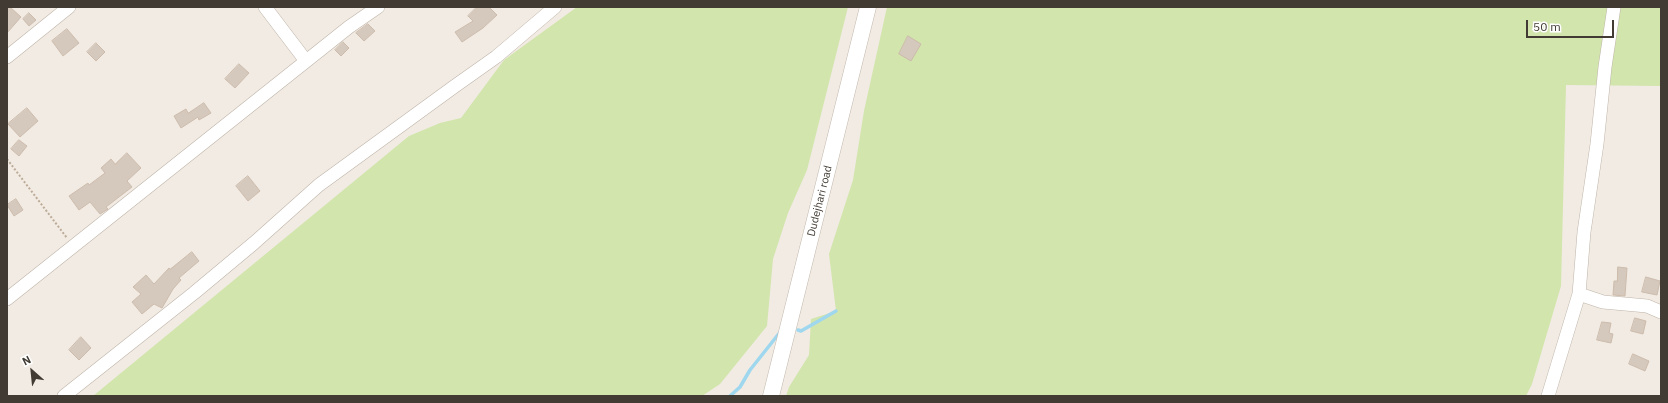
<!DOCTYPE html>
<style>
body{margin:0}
#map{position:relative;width:1668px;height:403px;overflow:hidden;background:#f1ebe3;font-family:"IBM Plex Sans",sans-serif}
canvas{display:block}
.frame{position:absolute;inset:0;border:8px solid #423b33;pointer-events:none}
.north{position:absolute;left:12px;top:351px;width:40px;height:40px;-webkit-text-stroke:3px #fff;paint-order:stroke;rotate:333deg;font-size:11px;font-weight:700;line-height:16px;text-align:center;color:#423b33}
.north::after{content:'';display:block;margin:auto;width:14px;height:18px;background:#423b33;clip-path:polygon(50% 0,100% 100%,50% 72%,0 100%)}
.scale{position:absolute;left:1526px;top:20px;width:88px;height:18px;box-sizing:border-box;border:2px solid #423b33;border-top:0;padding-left:5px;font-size:12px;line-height:14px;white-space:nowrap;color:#423b33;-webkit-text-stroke:3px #fff;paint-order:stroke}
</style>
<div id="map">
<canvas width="1668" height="403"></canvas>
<div class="frame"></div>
<div class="north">N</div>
<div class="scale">50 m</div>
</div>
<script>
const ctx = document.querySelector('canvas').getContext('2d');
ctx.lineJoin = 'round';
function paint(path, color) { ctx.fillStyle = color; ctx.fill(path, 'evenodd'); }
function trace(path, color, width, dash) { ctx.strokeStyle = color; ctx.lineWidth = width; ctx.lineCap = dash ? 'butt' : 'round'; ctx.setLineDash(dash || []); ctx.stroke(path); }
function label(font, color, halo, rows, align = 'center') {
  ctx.font = font + ' "IBM Plex Sans",sans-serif'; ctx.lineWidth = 4; ctx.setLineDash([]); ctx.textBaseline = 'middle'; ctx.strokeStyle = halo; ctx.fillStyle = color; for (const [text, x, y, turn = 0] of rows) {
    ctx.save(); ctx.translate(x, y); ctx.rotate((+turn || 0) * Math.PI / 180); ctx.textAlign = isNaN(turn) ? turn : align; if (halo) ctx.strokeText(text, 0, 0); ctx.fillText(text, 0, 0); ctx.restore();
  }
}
paint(new Path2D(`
 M 577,7 L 848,7 L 807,170 L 788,213 L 773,259 L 767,326 L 720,384 L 702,396 L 93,396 L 409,136 L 440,123 L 461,118 L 504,60 Z
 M 887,7 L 1661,7 L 1661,86 L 1566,85 L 1561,286 L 1532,384 L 1526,396 L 786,396 L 789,387 L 809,355 L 811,319 L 836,311 L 829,254 L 853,180 L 864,111 Z`), '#d2e5ac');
trace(new Path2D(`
 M 798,330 L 801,331 L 836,311
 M 730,396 L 740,387 L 750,370 L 781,331`), '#9fd7ee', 3.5);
const building = new Path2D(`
 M 7,7 L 10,7 L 21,17 L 7,33 Z
 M 477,7 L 489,7 L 497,15 L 483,28 L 462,42 L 455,32 L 473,21 L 468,16 Z
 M 29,13 L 36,20 L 29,26 L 23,19 Z
 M 368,24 L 375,31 L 364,41 L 356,33 Z
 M 67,29 L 79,43 L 63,56 L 52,41 Z
 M 908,36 L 921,44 L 911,61 L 899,54 Z
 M 343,42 L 349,48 L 341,56 L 335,50 Z
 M 96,43 L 105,52 L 96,61 L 87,52 Z
 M 239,64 L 249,73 L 235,88 L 225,79 Z
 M 204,103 L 211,113 L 199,120 L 198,117 L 181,128 L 174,116 L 186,109 L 188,113 Z
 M 27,108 L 38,121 L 20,137 L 8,124 Z
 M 19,140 L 27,146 L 19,156 L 11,149 Z
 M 127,153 L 141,168 L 127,181 L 132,187 L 106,207 L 108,209 L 100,214 L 90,202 L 79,210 L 69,196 L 88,183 L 89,185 L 105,173 L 101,168 L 111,159 L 115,164 Z
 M 248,176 L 260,191 L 248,201 L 236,186 Z
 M 16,199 L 23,210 L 14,216 L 7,205 Z
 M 192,252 L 199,261 L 179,278 L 181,280 L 173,289 L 162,308 L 154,304 L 142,314 L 132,302 L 141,294 L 133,287 L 146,275 L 154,284 L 169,268 L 170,269 Z
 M 1618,267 L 1627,268 L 1625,296 L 1613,295 L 1614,281 L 1617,281 Z
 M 1646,277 L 1660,281 L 1657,295 L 1642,292 Z
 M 1635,318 L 1646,321 L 1643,334 L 1631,331 Z
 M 1602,322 L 1611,323 L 1609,333 L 1613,334 L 1611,343 L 1597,340 Z
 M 81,337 L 91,348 L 79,360 L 69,350 Z
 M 1633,354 L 1649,361 L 1645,371 L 1629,364 Z`);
paint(building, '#d5c8bc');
trace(building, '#cdbcac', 1);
const minor = new Path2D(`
 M 265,7 L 306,61
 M 7,57 L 69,7
 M 1579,294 L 1603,302 L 1647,306 L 1661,312
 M 7,299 L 349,27 L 378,7
 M 64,396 L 194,293 L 254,243 L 319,185 L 455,86 L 496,57 L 555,7
 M 1548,396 L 1579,294 L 1584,232 L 1597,144 L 1605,67 L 1614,7`);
const tertiary = new Path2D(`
 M 771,396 L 868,7`);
trace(minor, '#bfb4a9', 14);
trace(tertiary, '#bfb4a9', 17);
trace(new Path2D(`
 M 7,159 L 67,238`), '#bdab97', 2, [2, 2]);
trace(minor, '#fff', 13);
trace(tertiary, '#fff', 16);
label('11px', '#423b33', '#fff', [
 ["Dudejhari road",820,201,-76]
]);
</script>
